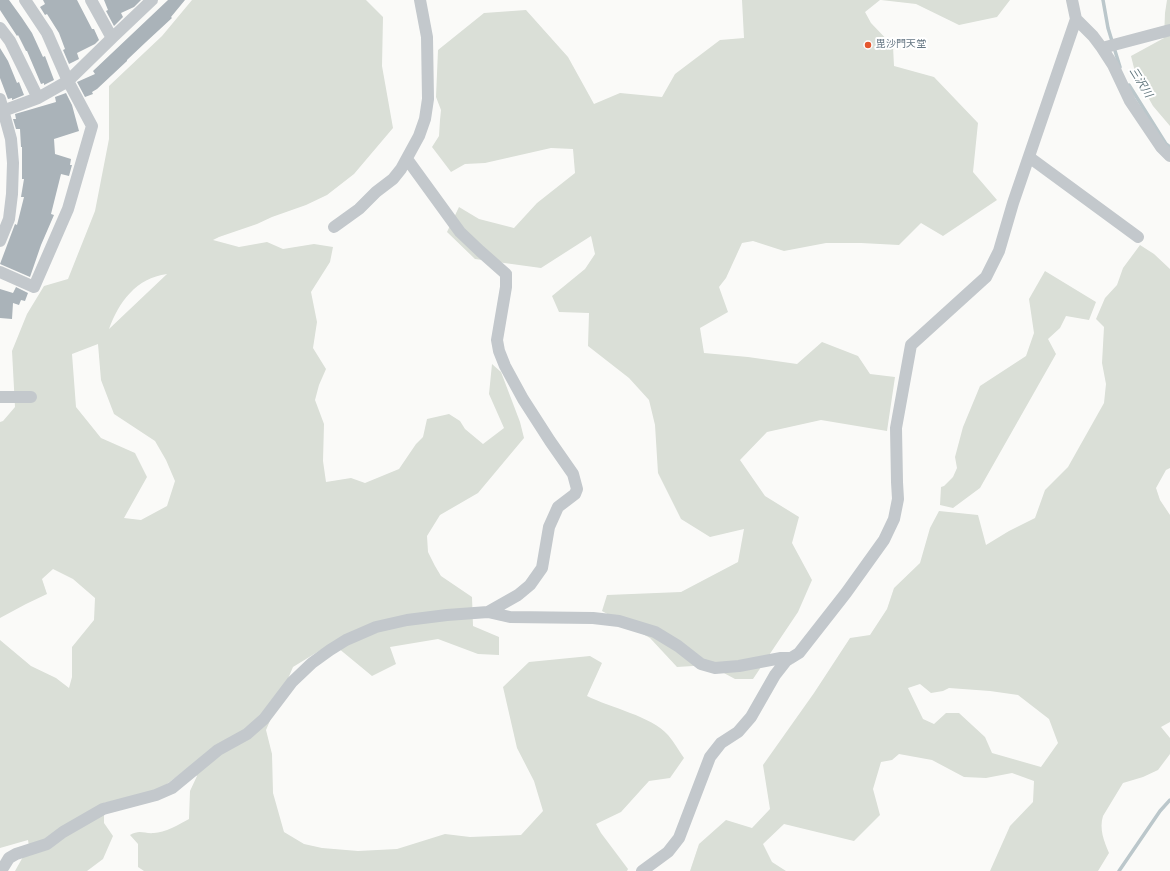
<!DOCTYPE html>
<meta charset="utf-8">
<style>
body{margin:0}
canvas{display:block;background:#fafaf8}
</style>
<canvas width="1170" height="871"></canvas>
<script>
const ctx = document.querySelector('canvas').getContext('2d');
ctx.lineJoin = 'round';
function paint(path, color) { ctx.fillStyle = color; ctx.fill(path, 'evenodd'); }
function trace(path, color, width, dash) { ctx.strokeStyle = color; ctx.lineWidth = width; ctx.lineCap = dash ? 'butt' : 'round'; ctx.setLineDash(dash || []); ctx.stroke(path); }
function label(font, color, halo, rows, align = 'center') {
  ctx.font = font + ' "Source Sans 3","Noto Sans JP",sans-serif'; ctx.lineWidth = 4; ctx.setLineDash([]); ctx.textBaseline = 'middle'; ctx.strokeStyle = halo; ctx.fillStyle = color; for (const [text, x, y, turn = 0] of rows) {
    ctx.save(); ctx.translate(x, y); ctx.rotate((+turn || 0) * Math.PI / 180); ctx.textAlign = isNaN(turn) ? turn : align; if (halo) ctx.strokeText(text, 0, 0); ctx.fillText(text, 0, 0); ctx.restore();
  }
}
paint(new Path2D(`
 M 192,0 L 366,0 L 383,17 L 382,66 L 393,128 L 354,174 L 327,195 L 306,205 L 272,217 L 257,224 L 219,237 L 213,240 L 239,247 L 267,242 L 283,249 L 314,244 L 333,247 L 330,262 L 311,292 L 317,322 L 313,348 L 326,369 L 319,385 L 315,400 L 324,424 L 323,461 L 326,482 L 351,478 L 365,483 L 399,469 L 416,444 L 423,437 L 427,419 L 449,414 L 460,421 L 465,429 L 483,444 L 504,428 L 489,394 L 492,364 L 501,372 L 520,422 L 524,438 L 478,493 L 440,515 L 427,536 L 428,552 L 435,566 L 441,576 L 472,597 L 473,626 L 499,637 L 499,655 L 478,654 L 438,639 L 390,647 L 396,664 L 372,676 L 332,643 L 293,667 L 266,730 L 272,754 L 273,793 L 284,832 L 304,844 L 322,848 L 358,851 L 397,849 L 445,834 L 470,837 L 521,835 L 543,811 L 534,781 L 517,748 L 503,687 L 529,662 L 590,656 L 602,663 L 587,696 C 611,708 651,716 668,735 C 674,742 679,751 684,758 L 670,778 L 649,781 L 621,812 L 596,824 L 601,833 L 628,869 L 627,871 L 144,871 L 138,867 L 138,844 L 130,835 C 140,829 144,834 154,833 C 164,833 180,824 189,819 L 190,791 L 197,776 L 189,767 L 158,791 L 104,803 L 104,823 L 113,836 L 103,859 L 87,871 L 15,871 L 29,846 L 28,840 L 0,848 L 0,640 L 31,666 L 56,678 L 69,688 L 72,677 L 72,647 L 94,620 L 95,598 L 73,579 L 53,569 L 42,579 L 47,594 L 26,604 L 0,618 L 0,422 L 3,421 L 15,407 L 12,351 L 27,314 L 44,286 L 68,279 L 95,211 L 109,139 L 109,86 L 162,36 ZM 167,274 L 109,329 C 119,302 136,278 167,274 ZM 98,344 L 101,380 L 114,414 L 155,441 L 166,460 L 175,481 L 167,506 L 141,520 L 124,518 L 147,477 L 135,453 L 101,438 L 76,407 L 72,354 Z
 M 742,0 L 880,0 L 865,12 L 871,23 L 893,46 L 894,66 L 934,77 L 978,123 L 973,172 L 997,200 L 943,236 L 921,223 L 899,245 L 861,243 L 826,243 L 784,251 L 753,241 L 742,243 L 726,278 L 719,287 L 728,312 L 700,328 L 704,353 L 748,357 L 797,364 L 822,342 L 858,356 L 870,374 L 895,377 L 887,431 L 821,420 L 767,432 L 740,460 L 765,496 L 799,517 L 792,543 L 812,580 L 798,612 L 753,679 L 735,679 L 709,665 L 677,667 L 650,638 L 602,611 L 607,595 L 681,592 L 738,562 L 744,529 L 710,537 L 681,519 L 658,473 L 655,425 L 649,400 L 629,378 L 588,346 L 589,313 L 559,312 L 552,296 L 585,269 L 595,254 L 591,236 L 541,268 L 475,259 L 447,232 L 459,207 L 479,219 L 514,228 L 537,203 L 575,173 L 573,149 L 551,148 L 485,163 L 465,164 L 451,172 L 432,147 L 439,136 L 440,120 L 441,110 L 436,97 L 438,50 L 484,13 L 526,10 L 568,57 L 594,104 L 620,93 L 662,97 L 675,74 L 720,40 L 744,38 Z
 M 881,0 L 1010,0 L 997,17 L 959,25 L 916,4 Z
 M 1167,0 L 1170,0 L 1170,126 L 1153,106 L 1136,76 L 1131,56 L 1164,38 L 1165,13 Z
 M 1140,245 L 1154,254 L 1170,269 L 1170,468 L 1166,470 L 1156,488 L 1160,500 L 1170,515 L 1170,722 L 1161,727 L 1170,738 L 1170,754 L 1158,770 L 1143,777 L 1123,783 L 1103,816 C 1099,829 1104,841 1109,853 L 1098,871 L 990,871 L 1010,826 L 1033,802 L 1034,781 L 1012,773 L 986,778 L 964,777 L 932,760 L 899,754 L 892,760 L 881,762 L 873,789 L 880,815 L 854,841 L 784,824 L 763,844 L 772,862 L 786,871 L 690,871 L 699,844 L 726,820 L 752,828 L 770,809 L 763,765 L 814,693 L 850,638 L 870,635 L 887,609 L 894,588 L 920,563 L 930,528 L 939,511 L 978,515 L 986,545 L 1009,531 L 1035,518 L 1045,490 L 1068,467 L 1104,403 L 1106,384 L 1102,363 L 1104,327 L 1096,319 L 1105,298 L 1117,285 L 1123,268 ZM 920,684 L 931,693 L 943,691 L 949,688 L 990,691 L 1018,695 L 1049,719 L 1058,743 L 1041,767 L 992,753 L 985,737 L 959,713 L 946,713 L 934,724 L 923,719 L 908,688 Z
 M 1045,271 L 1096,302 L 1089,320 L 1066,316 L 1060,328 L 1048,339 L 1056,354 L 980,488 L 953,508 L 940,505 L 941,487 L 944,486 L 953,477 L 957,468 L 955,457 L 963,427 L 980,386 L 1026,356 L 1034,333 L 1029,299 Z`), '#dadfd7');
trace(new Path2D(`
 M 1103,0 L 1108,28 L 1120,67
 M 1129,85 L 1166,144 L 1170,147
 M 1119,871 L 1160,811 L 1170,800`), '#bbc7cb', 3.5);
paint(new Path2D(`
 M 0,0 L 9,0 L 22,18 L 32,33 L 43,57 L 45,56 L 54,80 L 44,85 L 44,83 L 41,84 L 27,51 L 26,51 L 18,35 L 17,36 L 0,10 Z
 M 43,0 L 77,0 L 92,29 L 94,29 L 99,40 L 95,44 L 77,53 L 79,59 L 69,64 L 63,50 L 65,49 L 59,33 L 47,14 L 45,15 L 40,7 L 45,4 Z
 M 104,0 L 141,0 L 134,7 L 121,13 L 123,17 L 114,26 L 106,11 L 108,10 Z
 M 168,0 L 185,0 L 171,17 L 172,18 L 146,42 L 127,60 L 127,61 L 97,89 L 92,92 L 93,94 L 85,97 L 77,82 L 95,74 L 93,71 Z
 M 0,48 L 8,61 L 17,83 L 19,82 L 24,95 L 12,100 L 12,98 L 8,99 L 0,78 Z
 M 66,93 L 72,105 L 79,131 L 54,139 L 55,154 L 71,159 L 70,165 L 72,165 L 69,176 L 61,174 L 51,214 L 54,215 L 41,245 L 30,277 L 0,264 L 15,224 L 17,225 L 24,197 L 21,197 L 24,179 L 22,179 L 22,147 L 21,147 L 20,129 L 16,129 L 13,119 L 16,119 L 15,114 L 56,102 L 55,97 Z
 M 16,287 L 28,293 L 25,301 L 21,300 L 19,305 L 13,303 L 12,319 L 0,318 L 0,289 L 13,293 Z`), '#aab3b9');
trace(new Path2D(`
 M 1072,0 L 1076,19 L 1093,36 L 1102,48 L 1113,65 L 1130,101 L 1161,147 L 1170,156
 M 0,28 L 10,41 L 38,98
 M 112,38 L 152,0
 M 1102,48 L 1170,30
 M 0,99 L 11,139 L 13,163 L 12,194 L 9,219 L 0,241
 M 0,112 L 38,98 L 68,81 L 112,38 L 91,0
 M 1029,157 L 1138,237
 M 407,159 L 460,232 L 480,251 L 506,274 L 506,287 L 497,340 L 499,351 L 505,366 L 523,399 L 550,441 L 573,474 L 577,489 L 575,494 L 558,507 L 549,527 L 542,568 L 530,585 L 518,595 L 488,612
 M 334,227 L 359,209 L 376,192 L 393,179 L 401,169 L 419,136 L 425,119 L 428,99 L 427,37 L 420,0
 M 0,272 L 34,287 L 68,209 L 92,126 L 68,81 L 47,33 L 25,0
 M 0,397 L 31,397
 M 1,871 L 9,858 L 16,854 L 47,844 L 63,832 L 103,809 L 156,795 L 172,788 L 218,750 L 247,734 L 264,719 L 292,682 L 312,663 L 330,650 L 346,640 L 376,627 L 407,620 L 447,615 L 488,612 L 510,617 L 593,618 L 619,621 L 655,632 L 678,646 L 701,664 L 715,668 L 739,666 L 781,658 L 791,658
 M 642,871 L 668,852 L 679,838 L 710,757 L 721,743 L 738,732 L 751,717 L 775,675 L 786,661 L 799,653 L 846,593 L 884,540 L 894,519 L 898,499 L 897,482 L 896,428 L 911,345 L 986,277 L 999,251 L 1013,203 L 1076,19`), '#c3c8cc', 12);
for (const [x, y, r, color] of [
 [868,45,4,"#e4572e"]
]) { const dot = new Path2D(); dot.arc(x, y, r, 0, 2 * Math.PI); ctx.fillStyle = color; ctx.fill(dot); trace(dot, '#fff', 1.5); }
label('10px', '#657683', '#fff', [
 ["毘沙門天堂",876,45]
], 'left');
label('italic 11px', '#60757c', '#fff', [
 ["三沢川",1140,83,58]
]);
</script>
